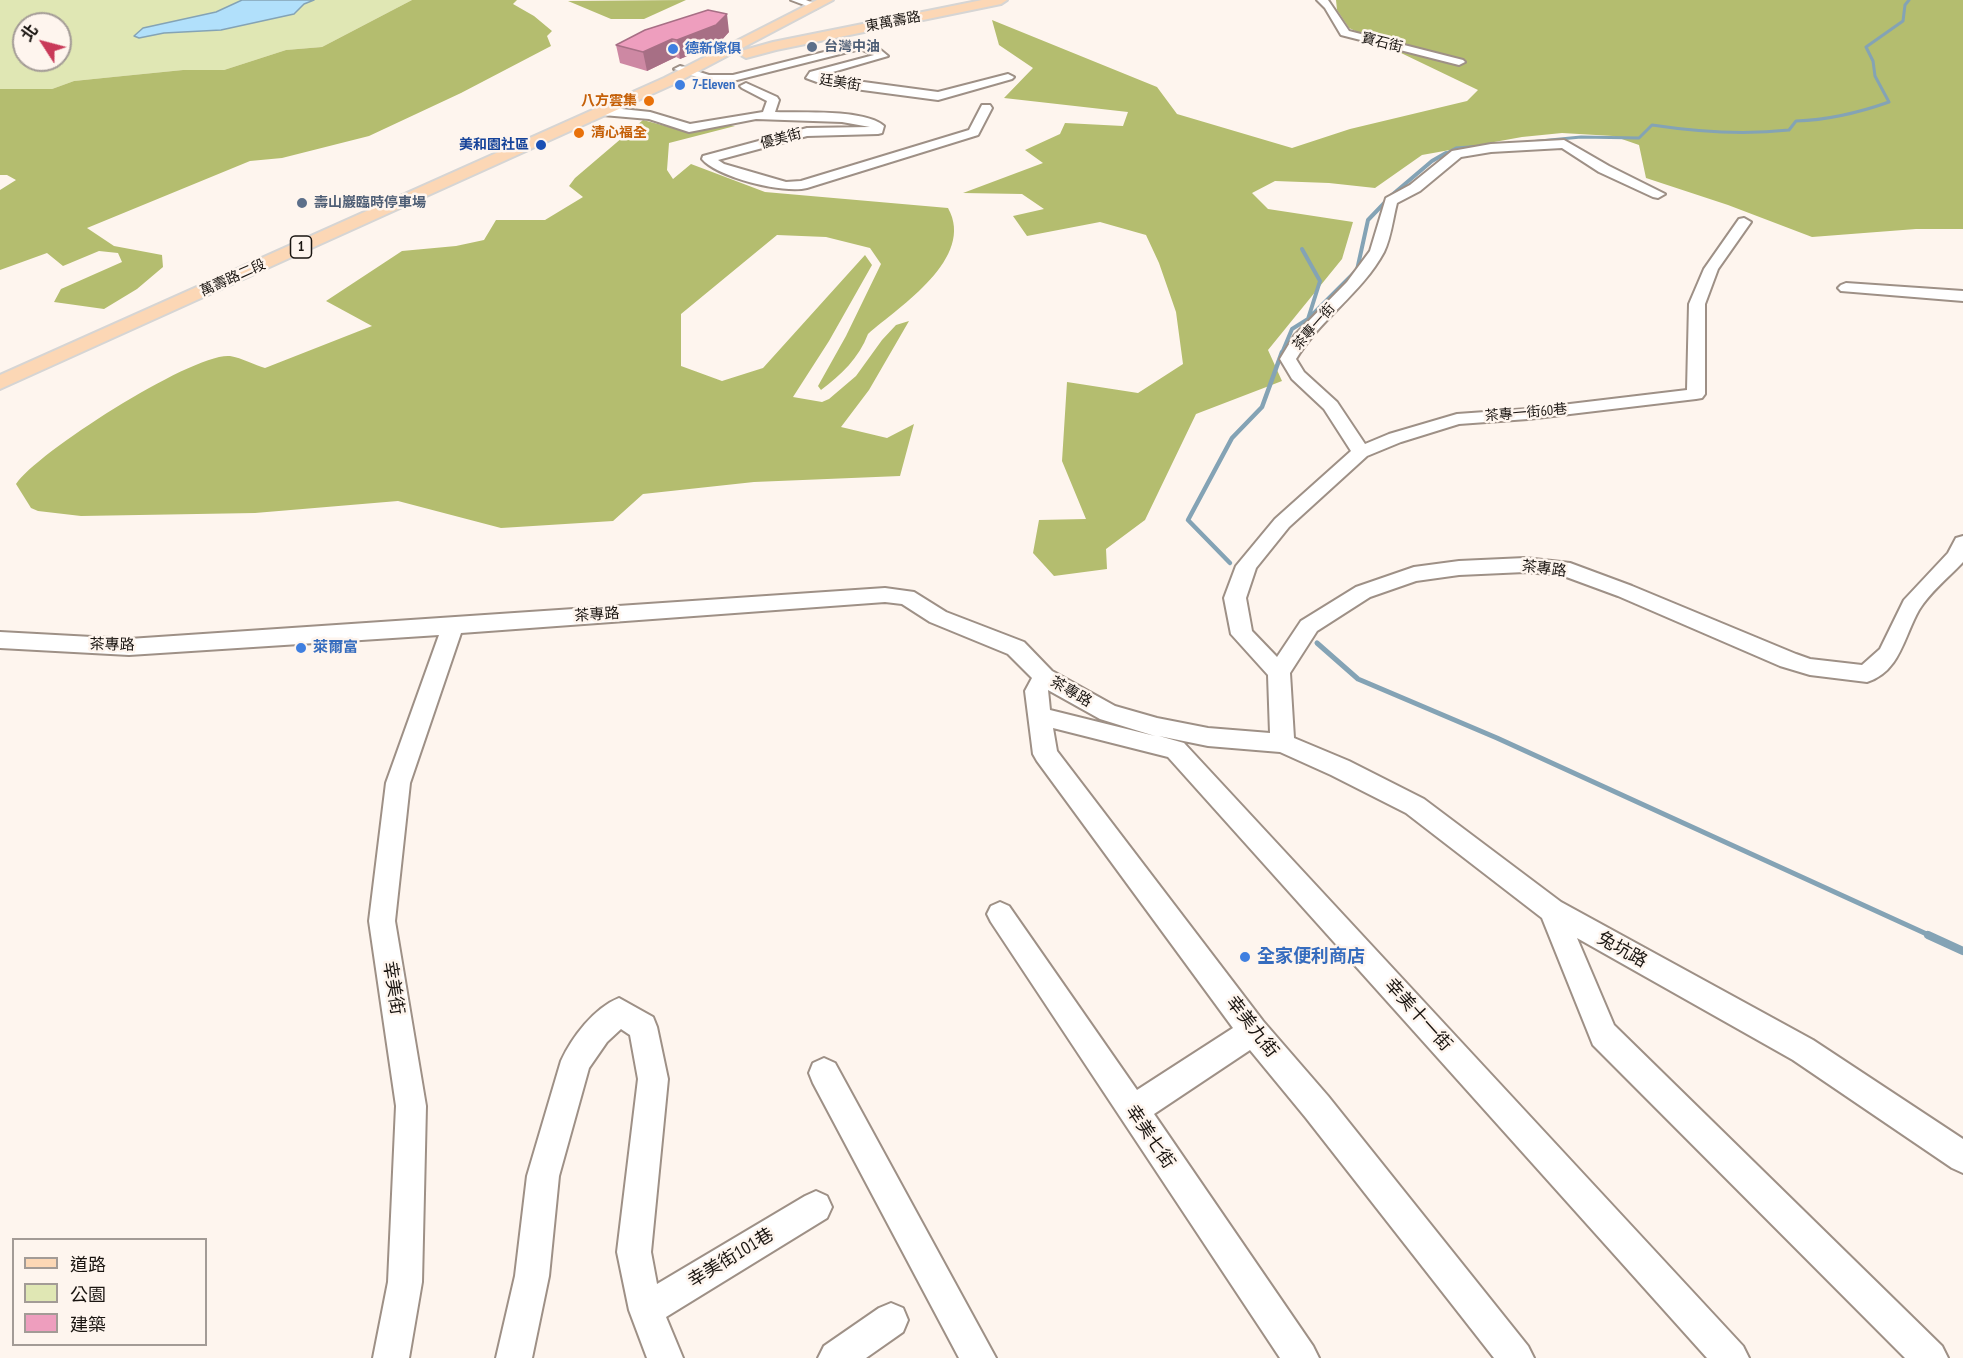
<!DOCTYPE html>
<meta charset="utf-8">
<style>
body{margin:0}
#map{position:relative;width:1963px;height:1358px;overflow:hidden;background:#fef5ee;font-family:"PT Sans Narrow","Noto Sans TC",sans-serif}
canvas{display:block}
.legend{position:absolute;left:12px;top:1238px;width:195px;height:108px;box-sizing:border-box;background:#fef5ee;border:2px solid #a39b96;margin:0;padding:8px 10px;list-style:none;font-size:18px;color:#1a1511}
.legend li{display:flex;align-items:center;gap:12px;height:30px}
.legend b{width:30px;border:2px solid #a39b96}
.north{position:absolute;left:12px;top:12px;width:60px;height:60px;box-sizing:border-box;background:#fef5ee;border:2px solid #a39b96;border-radius:50%;rotate:306deg;font-size:16px;font-weight:700;line-height:24px;text-align:center;color:#1a1511}
.north::after{content:'';display:block;margin:auto;width:21px;height:27px;background:#c93a59;clip-path:polygon(50% 0,100% 100%,50% 72%,0 100%)}
</style>
<div id="map">
<canvas width="1963" height="1358"></canvas>
<ul class="legend">
<li><b style="height:8px;background:#fcd7b5"></b>道路</li>
<li><b style="height:16px;background:#e0e7b4"></b>公園</li>
<li><b style="height:16px;background:#ee9ebe"></b>建築</li>
</ul>
<div class="north">北</div>
</div>
<script>
const ctx = document.querySelector('canvas').getContext('2d');
ctx.lineJoin = 'round';
function paint(path, color) { ctx.fillStyle = color; ctx.fill(path, 'evenodd'); }
function trace(path, color, width, dash) { ctx.strokeStyle = color; ctx.lineWidth = width; ctx.lineCap = dash ? 'butt' : 'round'; ctx.setLineDash(dash || []); ctx.stroke(path); }
function label(font, color, halo, rows, align = 'center') {
  ctx.font = font + ' "PT Sans Narrow","Noto Sans TC",sans-serif'; ctx.lineWidth = 5; ctx.setLineDash([]); ctx.textBaseline = 'middle'; ctx.strokeStyle = halo; ctx.fillStyle = color; for (const [text, x, y, turn = 0] of rows) {
    ctx.save(); ctx.translate(x, y); ctx.rotate((+turn || 0) * Math.PI / 180); ctx.textAlign = isNaN(turn) ? turn : align; if (halo) ctx.strokeText(text, 0, 0); ctx.fillText(text, 0, 0); ctx.restore();
  }
}
paint(new Path2D(`
 M 0,0 L 412,0 L 322,47 L 286,50 L 224,70 L 183,70 L 123,76 L 74,81 L 52,89 L 0,89 ZM 24,24 L 60,24 L 60,60 L 24,60 Z`), '#e0e7b4');
paint(new Path2D(`
 M 412,0 L 517,0 L 513,4 L 534,16 L 552,31 L 547,36 L 551,46 L 461,93 L 369,136 L 282,158 L 250,161 L 87,228 L 114,246 L 162,255 L 163,267 L 137,289 L 104,309 L 54,302 L 61,289 L 122,262 L 118,253 L 99,251 L 63,266 L 47,253 L 0,270 L 0,190 L 16,180 L 7,175 L 0,175 L 0,89 L 52,89 L 74,81 L 123,76 L 183,70 L 224,70 L 286,50 L 322,47 Z
 M 686,0 L 644,19 L 611,19 L 568,1 Z
 M 1336,0 L 1963,0 L 1963,229 L 1916,229 L 1812,237 L 1728,205 L 1646,178 L 1639,145 L 1613,136 L 1562,133 L 1522,137 L 1422,155 L 1375,188 L 1329,183 L 1275,181 L 1252,193 L 1268,209 L 1353,222 L 1342,259 L 1268,350 L 1282,381 L 1196,414 L 1145,520 L 1106,549 L 1107,569 L 1054,576 L 1033,553 L 1039,520 L 1086,519 L 1062,461 L 1067,382 L 1138,393 L 1183,364 L 1176,312 L 1159,263 L 1146,235 L 1100,222 L 1027,236 L 1013,216 L 1044,209 L 1022,194 L 963,193 L 1043,163 L 1025,150 L 1060,134 L 1065,123 L 1123,126 L 1128,112 L 1004,98 L 1033,68 L 999,45 L 992,20 L 1157,87 L 1177,114 L 1292,148 L 1350,129 L 1467,101 L 1478,90 L 1349,28 L 1337,10 Z
 M 643,120 L 688,132 L 729,125 L 735,126 L 669,143 L 667,170 L 673,179 L 691,164 L 765,192 L 948,208 C 976,258 900,306 868,334 C 859,358 841,375 821,390 L 818,386 L 846,336 L 881,264 L 870,248 L 826,237 L 777,235 L 681,314 L 681,366 L 722,381 L 763,368 L 865,255 L 872,265 L 829,341 L 793,397 L 822,402 L 829,399 L 856,376 L 882,340 L 896,325 L 909,321 L 869,390 L 841,427 L 887,438 L 914,424 L 900,476 L 754,482 L 643,494 L 613,521 L 501,528 L 398,501 L 255,513 L 81,516 L 38,511 L 31,508 L 16,484 C 37,452 194,352 230,356 C 242,358 255,365 265,368 L 372,326 L 326,301 L 402,251 L 456,246 L 484,240 L 496,220 L 545,220 L 583,197 L 569,186 L 575,178 Z`), '#b4bd6f');
const water = new Path2D(`
 M 242,0 L 314,0 L 304,4 L 294,14 L 221,30 L 164,33 L 139,38 L 134,36 L 143,28 L 216,12 Z`);
paint(water, '#b1e0fb');
trace(water, '#84a3b5', 1.5);
trace(new Path2D(`
 M 1519,143 L 1581,137 L 1639,138 L 1652,125 C 1698,132 1743,135 1789,130 L 1796,121 C 1829,120 1858,113 1889,102 L 1875,76 L 1873,61 L 1866,47 L 1903,21 L 1905,5 L 1909,0
 M 1443,155 L 1456,148 L 1483,146`), '#84a3b5', 3);
trace(new Path2D(`
 M 1308,319 L 1357,270 L 1368,220 L 1392,195 L 1432,161 L 1446,153
 M 1282,353 L 1292,329 L 1308,319 L 1320,281 L 1302,249`), '#84a3b5', 4);
trace(new Path2D(`
 M 1230,563 L 1188,520 L 1232,438 L 1262,407 L 1282,352`), '#84a3b5', 4.5);
trace(new Path2D(`
 M 1317,643 L 1358,679 L 1497,738 L 1931,936`), '#84a3b5', 5);
trace(new Path2D(`
 M 1928,935 L 1963,951`), '#84a3b5', 8);
const minor = new Path2D(`
 M 791,0 L 806,0 L 820,6 L 815,9 Z
 M 1317,0 L 1328,0 L 1349,31 L 1463,60 L 1465,62 L 1459,65 L 1341,35 L 1325,8 Z
 M 860,43 L 877,47 L 888,56 L 819,76 L 938,92 L 1008,74 L 1014,77 L 1012,79 L 938,100 L 825,85 L 806,78 L 810,72 L 874,55 L 860,49 L 733,81 L 708,81 L 674,69 L 680,66 L 709,75 L 733,75 Z
 M 746,83 L 777,97 L 779,100 L 775,112 C 801,113 865,109 884,126 L 882,133 L 878,134 L 807,136 L 718,160 L 724,164 L 786,182 L 801,181 L 969,130 L 982,105 L 990,105 L 992,108 L 978,135 L 807,188 C 783,194 717,177 702,159 L 703,156 L 807,128 L 870,127 L 842,122 L 756,119 L 689,132 L 649,119 L 603,115 L 597,111 L 603,107 L 650,112 L 690,124 L 763,112 L 767,101 L 742,88 L 740,86 Z
 M 1564,140 L 1609,166 L 1665,194 L 1658,198 L 1653,197 L 1599,172 L 1562,148 L 1491,152 L 1461,157 L 1420,191 L 1397,203 C 1393,218 1391,238 1384,252 C 1362,293 1320,319 1296,359 L 1304,372 L 1337,402 L 1365,444 L 1389,434 L 1457,414 L 1528,409 L 1687,390 L 1689,304 L 1704,269 L 1739,219 L 1744,218 L 1751,222 L 1718,269 L 1705,304 L 1705,394 L 1702,398 L 1696,399 L 1528,419 L 1459,424 L 1401,442 L 1367,456 L 1289,527 L 1256,568 L 1246,598 L 1252,631 L 1277,657 L 1301,621 L 1356,587 L 1414,567 L 1459,561 L 1525,558 L 1570,563 L 1632,586 L 1796,654 L 1810,659 L 1862,665 L 1880,649 L 1904,600 L 1948,553 L 1956,538 L 1963,536 L 1963,562 C 1949,577 1929,593 1919,610 C 1904,636 1900,672 1867,682 L 1810,675 L 1780,666 L 1618,596 L 1561,575 L 1525,572 L 1459,575 L 1416,581 L 1370,597 L 1317,631 L 1290,673 L 1294,738 L 1349,761 L 1424,799 L 1561,902 L 1813,1040 L 1963,1139 L 1963,1173 L 1952,1168 L 1793,1060 L 1577,938 L 1614,1025 L 1942,1346 L 1948,1358 L 1905,1358 L 1593,1045 L 1542,918 L 1406,813 L 1331,775 L 1280,752 L 1208,746 L 1159,736 L 1184,743 L 1743,1346 L 1749,1358 L 1707,1358 L 1168,757 L 1053,728 L 1057,751 L 1263,1021 L 1328,1096 L 1528,1346 L 1534,1358 L 1494,1358 L 1306,1118 L 1250,1050 L 1154,1114 L 1313,1346 L 1319,1358 L 1280,1358 L 991,922 L 987,914 L 991,906 L 1000,902 L 1009,906 L 1137,1090 L 1233,1028 L 1037,761 L 1033,754 L 1025,691 L 1032,678 L 1008,654 L 930,622 L 902,604 L 885,602 L 461,633 L 410,783 L 395,921 L 426,1106 L 422,1282 L 409,1358 L 373,1358 L 388,1282 L 396,1106 L 369,921 L 386,783 L 439,635 L 129,655 L 0,648 L 0,632 L 129,639 L 885,588 L 914,592 L 946,612 L 1024,642 L 1052,671 L 1115,706 L 1157,718 L 1208,728 L 1270,733 L 1268,675 L 1231,634 L 1224,598 L 1236,566 L 1275,519 L 1351,451 L 1324,409 L 1292,379 L 1280,359 L 1294,336 L 1347,282 L 1370,251 L 1386,198 L 1410,185 L 1452,151 L 1491,144 ZM 1048,690 L 1100,719 L 1155,736 L 1050,710 Z
 M 1846,283 L 1963,291 L 1963,301 L 1841,291 L 1838,288 L 1841,285 Z
 M 619,998 L 653,1017 L 657,1027 L 668,1079 L 651,1252 L 657,1284 L 805,1196 L 816,1191 L 827,1196 L 832,1207 L 827,1218 L 666,1317 L 683,1358 L 647,1358 L 629,1310 L 617,1252 L 638,1079 L 630,1035 L 621,1029 L 607,1042 L 589,1068 L 559,1176 L 549,1276 L 532,1358 L 496,1358 L 515,1276 L 527,1176 L 561,1061 C 572,1037 594,1008 619,998 Z
 M 824,1058 L 835,1063 L 996,1358 L 959,1358 L 813,1083 L 809,1073 L 813,1063 Z
 M 891,1303 L 903,1308 L 908,1320 L 903,1332 L 866,1358 L 818,1358 L 824,1346 L 879,1308 Z`);
const major = new Path2D(`
 M 817,0 L 833,0 L 674,84 L 0,389 L 0,375 L 664,78 Z
 M 982,0 L 1007,0 L 1001,4 L 776,50 L 746,58 L 739,54 L 741,51 L 773,42 Z`);
trace(minor, '#9e9086', 4);
trace(major, '#d6d5d4', 4);
paint(minor, '#fff');
paint(major, '#fcd7b5');
paint(new Path2D(`
 M 729,32 L 719,43 L 680,59 L 676,57 L 647,71 L 620,63 L 616,45 Z`), '#cd88a3');
paint(new Path2D(`
 M 727,14 L 729,32 L 719,43 L 680,59 L 677,40 Z
 M 672,39 L 676,57 L 647,71 L 643,52 Z`), '#a76f85');
const building = new Path2D(`
 M 708,10 L 727,14 L 716,25 L 677,40 L 672,39 L 643,52 L 616,45 L 645,30 Z`);
paint(building, '#ee9ebe');
trace(building, '#a76f85', 1.5);
for (const [x, y, r, color] of [
 [812,47,6,"#5c6f8a"],
 [673,49,6,"#3f7fe0"],
 [680,85,6,"#3f7fe0"],
 [649,101,6,"#e8710a"],
 [579,133,6,"#e8710a"],
 [541,145,6,"#1a4fb4"],
 [302,203,6,"#5c6f8a"],
 [301,648,6,"#3f7fe0"],
 [1245,957,6,"#3f7fe0"]
]) { const dot = new Path2D(); dot.arc(x, y, r, 0, 2 * Math.PI); ctx.fillStyle = color; ctx.fill(dot); trace(dot, '#fef5ee', 2); }
label('14px', '#1a1511', '#fef5ee', [
 ["東萬壽路",893,22,-11],
 ["寶石街",1382,43,14],
 ["廷美街",840,83,9],
 ["優美街",781,139,-15],
 ["萬壽路二段",233,278,-24],
 ["茶專一街",1314,327,-49],
 ["茶專一街60巷",1526,413,-5]
]);
label('bold 14px', '#4e5e75', '#fef5ee', [
 ["台灣中油",824,47],
 ["壽山巖臨時停車場",314,203]
], 'left');
label('bold 14px', '#366cbe', '#fef5ee', [
 ["德新傢俱",685,49],
 ["7-Eleven",692,85]
], 'left');
label('bold 14px', '#c56008', '#fef5ee', [
 ["八方雲集",637,101],
 ["清心福全",591,133,"left"]
], 'right');
label('bold 14px', '#164399', '#fef5ee', [
 ["美和園社區",529,145]
], 'right');
for (const [x, y, w] of [
 [301,247,21]
]) { const box = new Path2D(); box.roundRect(x - w / 2, y - 11, w, 22, 4.5); ctx.fillStyle = '#fef5ee'; ctx.fill(box); trace(box, '#1a1511', 1.5); }
label('bold 14px', '#1a1511', null, [
 ["1",301,247]
]);
label('15px', '#1a1511', '#fef5ee', [
 ["茶專路",1544,569,7],
 ["茶專路",597,615,-4],
 ["茶專路",112,645,1],
 ["茶專路",1071,692,30]
]);
label('bold 15px', '#366cbe', '#fef5ee', [
 ["萊爾富",313,648]
], 'left');
label('18px', '#1a1511', '#fef5ee', [
 ["兔坑路",1622,950,29],
 ["幸美街",393,988,81],
 ["幸美十一街",1418,1015,48],
 ["幸美九街",1252,1027,52],
 ["幸美七街",1150,1137,56],
 ["幸美街101巷",731,1258,-31]
]);
label('bold 18px', '#366cbe', '#fef5ee', [
 ["全家便利商店",1257,957]
], 'left');
</script>
